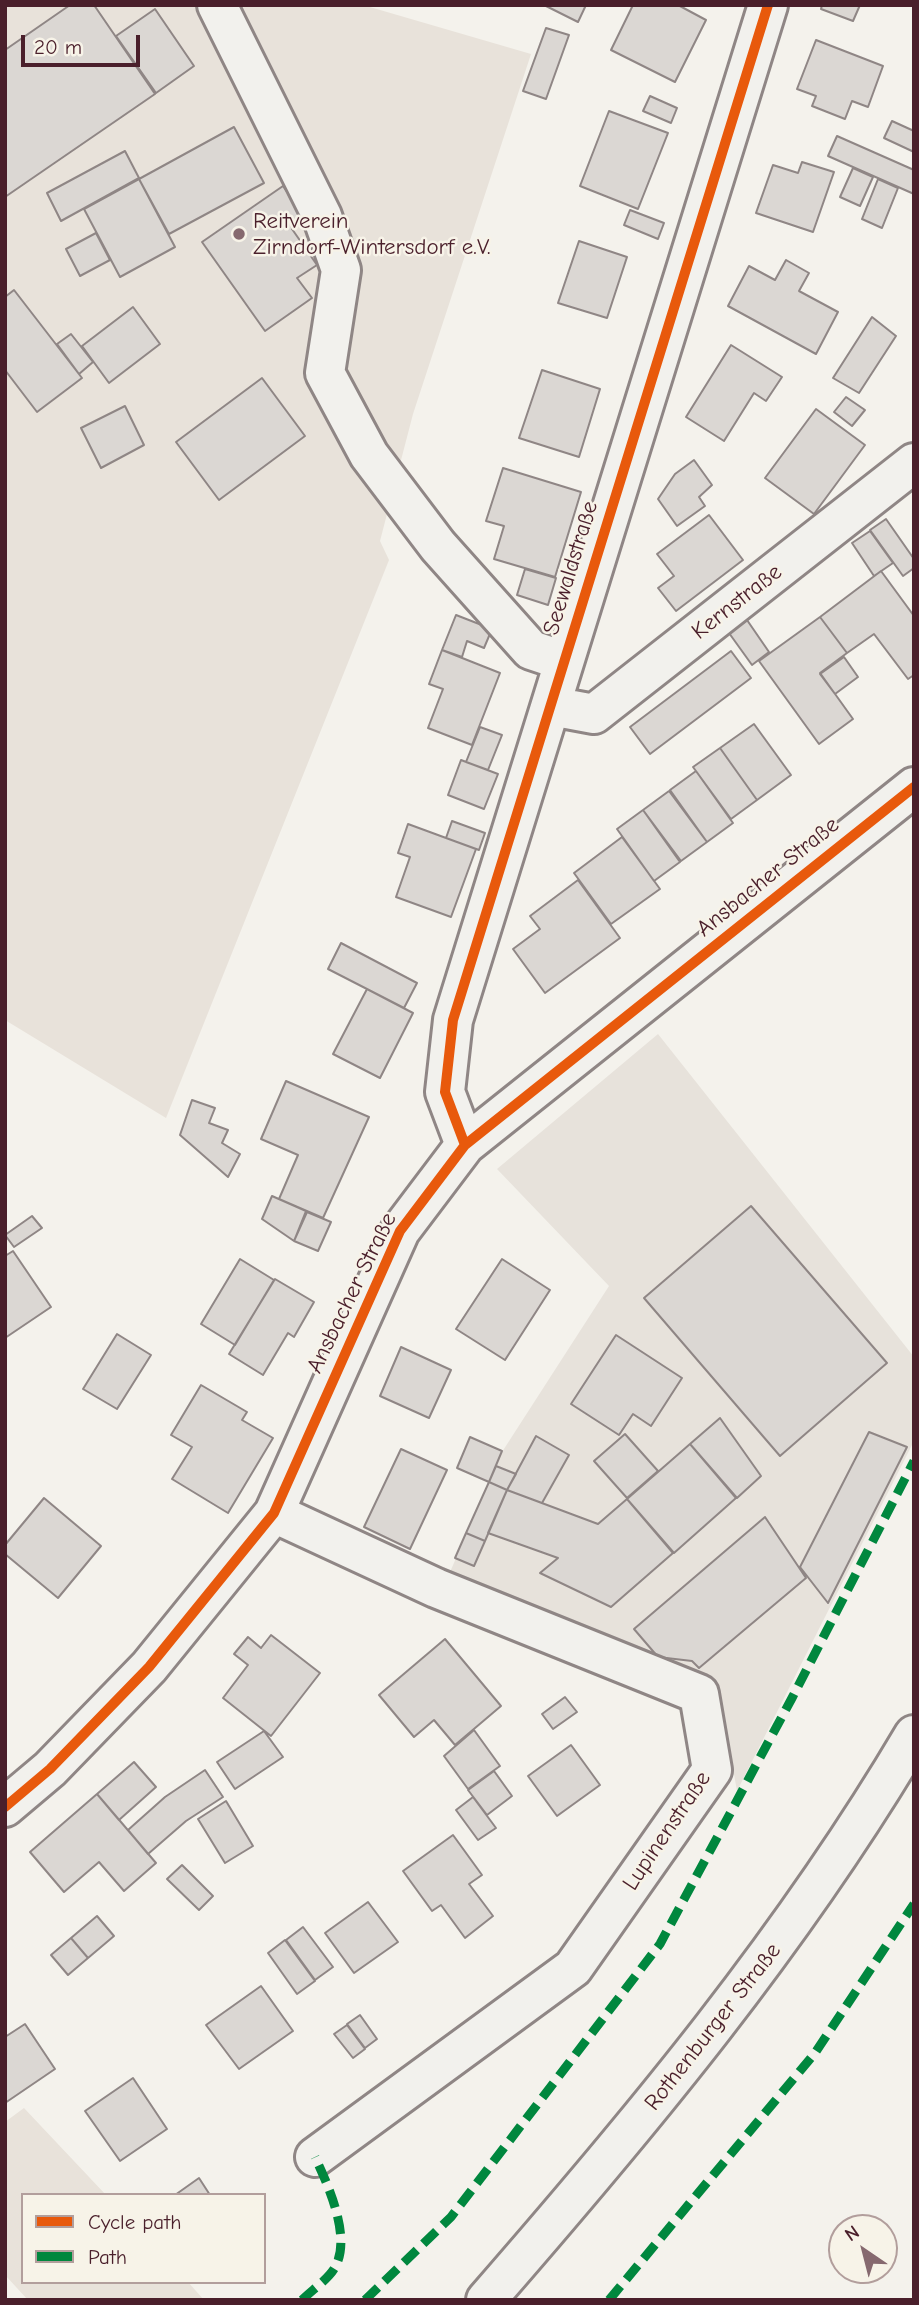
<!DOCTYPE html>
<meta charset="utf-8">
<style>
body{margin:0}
#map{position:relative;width:919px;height:2305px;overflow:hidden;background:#f4f2ec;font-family:"Comic Neue",sans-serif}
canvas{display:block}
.frame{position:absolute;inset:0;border:7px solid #4a1f2b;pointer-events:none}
.legend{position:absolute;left:21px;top:2193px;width:245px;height:91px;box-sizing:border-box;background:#f7f3e8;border:2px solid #b29e9c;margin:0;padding:9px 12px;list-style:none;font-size:21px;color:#4a1f2b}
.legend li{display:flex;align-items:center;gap:14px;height:35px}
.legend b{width:35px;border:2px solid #b29e9c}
.north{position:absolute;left:828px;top:2214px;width:70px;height:70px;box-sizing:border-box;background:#f7f3e8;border:2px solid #b29e9c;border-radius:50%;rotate:325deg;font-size:19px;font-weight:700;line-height:28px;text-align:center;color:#4a1f2b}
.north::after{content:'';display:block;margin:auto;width:24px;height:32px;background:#86696f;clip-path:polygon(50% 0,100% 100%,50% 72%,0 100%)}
.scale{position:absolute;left:21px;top:35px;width:119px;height:32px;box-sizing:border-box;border:4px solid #4a1f2b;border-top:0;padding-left:9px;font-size:21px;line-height:24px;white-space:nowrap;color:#4a1f2b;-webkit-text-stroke:5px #f7f3e8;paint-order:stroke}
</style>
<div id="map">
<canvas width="919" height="2305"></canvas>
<div class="frame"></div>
<ul class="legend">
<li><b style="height:9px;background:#e8590c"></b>Cycle path</li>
<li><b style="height:9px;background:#00873e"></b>Path</li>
</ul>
<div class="north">N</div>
<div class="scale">20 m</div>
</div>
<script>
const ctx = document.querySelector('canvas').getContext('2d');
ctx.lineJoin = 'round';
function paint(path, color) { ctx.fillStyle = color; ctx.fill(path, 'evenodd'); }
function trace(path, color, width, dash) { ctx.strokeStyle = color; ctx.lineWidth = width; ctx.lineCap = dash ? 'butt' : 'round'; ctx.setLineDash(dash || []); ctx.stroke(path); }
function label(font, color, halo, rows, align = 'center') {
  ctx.font = font + ' "Comic Neue",sans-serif'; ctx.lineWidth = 5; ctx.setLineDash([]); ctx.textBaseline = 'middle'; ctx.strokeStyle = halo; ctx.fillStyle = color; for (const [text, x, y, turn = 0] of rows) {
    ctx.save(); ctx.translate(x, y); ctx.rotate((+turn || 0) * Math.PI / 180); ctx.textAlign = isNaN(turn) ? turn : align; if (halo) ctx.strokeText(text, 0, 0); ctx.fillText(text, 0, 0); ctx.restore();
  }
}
paint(new Path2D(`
 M 658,1034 L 914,1357 L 914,1441 L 737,1791 L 717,1680 L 447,1579 L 502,1452 L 609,1286 L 497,1169 Z`), '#e7e2db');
paint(new Path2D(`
 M 5,5 L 363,5 L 531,54 L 413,414 L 380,541 L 389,560 L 166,1118 L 5,1020 Z
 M 24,2108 L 106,2195 L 23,2195 L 23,2282 L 188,2282 L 204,2300 L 28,2300 L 5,2275 L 5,2122 Z`), '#e8e2da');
const building = new Path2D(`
 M 70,5 L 94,5 L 155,94 L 5,197 L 5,50 Z
 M 544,5 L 586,5 L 578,22 Z
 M 633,5 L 678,5 L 706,20 L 675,82 L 611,50 Z
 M 822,5 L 860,5 L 853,21 L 821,9 Z
 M 155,9 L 194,66 L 156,93 L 116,36 Z
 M 546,28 L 569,35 L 546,99 L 523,91 Z
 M 816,40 L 883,66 L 868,107 L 852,101 L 845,119 L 812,106 L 816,96 L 797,89 Z
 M 650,96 L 677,108 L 671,123 L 643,111 Z
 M 609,111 L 668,133 L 638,209 L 580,186 Z
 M 892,121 L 914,131 L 914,152 L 884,138 Z
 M 234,127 L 264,183 L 169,234 L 139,179 Z
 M 837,136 L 914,170 L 914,194 L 828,156 Z
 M 125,151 L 139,178 L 61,221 L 47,193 Z
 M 802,162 L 834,172 L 813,232 L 756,213 L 773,165 L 798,173 Z
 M 853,168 L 873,177 L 860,206 L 840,197 Z
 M 139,179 L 175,247 L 120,277 L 84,209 Z
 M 878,179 L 898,188 L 882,228 L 862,219 Z
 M 283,186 L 306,219 L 292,229 L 317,265 L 297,278 L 312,298 L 265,331 L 202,242 Z
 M 630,210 L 664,223 L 658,239 L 624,225 Z
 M 96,233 L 110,260 L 80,276 L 66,249 Z
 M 579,241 L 627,257 L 607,318 L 558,303 Z
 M 786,260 L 809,273 L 799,291 L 838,312 L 816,354 L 728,306 L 749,266 L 775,280 Z
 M 14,290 L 82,378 L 37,412 L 5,370 L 5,297 Z
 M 133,307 L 160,344 L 109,383 L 82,346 Z
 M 872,317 L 896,336 L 859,393 L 833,378 Z
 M 71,334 L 93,362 L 79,374 L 57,344 Z
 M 731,345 L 782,377 L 766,401 L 754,393 L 724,441 L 686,417 Z
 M 542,370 L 600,389 L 579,457 L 519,438 Z
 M 262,378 L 305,436 L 219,500 L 176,442 Z
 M 846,397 L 865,410 L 852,426 L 834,412 Z
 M 125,406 L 144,445 L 101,468 L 81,428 Z
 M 816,409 L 865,445 L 814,514 L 765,478 Z
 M 694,460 L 712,485 L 699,497 L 705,506 L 677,526 L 658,499 L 675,474 Z
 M 503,468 L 581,492 L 555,577 L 494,559 L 504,526 L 486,521 Z
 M 709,515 L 743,560 L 676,611 L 658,588 L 674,576 L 657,554 Z
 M 886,519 L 914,559 L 914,568 L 903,576 L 870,530 Z
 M 870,531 L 893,563 L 874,576 L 852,543 Z
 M 525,569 L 556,578 L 548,605 L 517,595 Z
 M 881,571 L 914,616 L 914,675 L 908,679 L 874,634 L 847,653 L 820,617 Z
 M 456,615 L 492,629 L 484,648 L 467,641 L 462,657 L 442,650 Z
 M 820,617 L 847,653 L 820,673 L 853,719 L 819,744 L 759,661 Z
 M 747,620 L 769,652 L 752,665 L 729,633 Z
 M 442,650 L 500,673 L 472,745 L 428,728 L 443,689 L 429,684 Z
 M 731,651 L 751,678 L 650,754 L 630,727 Z
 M 844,657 L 858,677 L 835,694 L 820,674 Z
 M 754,724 L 791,775 L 757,800 L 720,748 Z
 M 480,727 L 502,735 L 488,770 L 466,762 Z
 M 720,748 L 757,800 L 731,819 L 693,767 Z
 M 461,760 L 498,774 L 484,809 L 448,795 Z
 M 696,771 L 733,823 L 707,842 L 670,790 Z
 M 669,791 L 707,842 L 681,861 L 643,810 Z
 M 643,810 L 680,862 L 654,881 L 617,829 Z
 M 452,821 L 485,833 L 479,850 L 446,838 Z
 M 408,824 L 476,849 L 451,917 L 396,897 L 410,857 L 398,853 Z
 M 622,837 L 660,889 L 611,924 L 574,873 Z
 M 578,880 L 620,938 L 545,993 L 513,949 L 540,929 L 530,916 Z
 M 341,943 L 417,983 L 404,1008 L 328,969 Z
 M 367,989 L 413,1013 L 380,1078 L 333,1054 Z
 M 286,1081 L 369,1117 L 323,1218 L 279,1199 L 298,1155 L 261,1139 Z
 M 192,1100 L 215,1108 L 209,1123 L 228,1130 L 222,1143 L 240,1154 L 228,1177 L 180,1135 Z
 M 272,1196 L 306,1211 L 294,1241 L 262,1219 Z
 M 751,1206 L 887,1363 L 780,1456 L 644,1298 Z
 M 307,1212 L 331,1222 L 318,1251 L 294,1241 Z
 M 32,1216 L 42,1228 L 14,1247 L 5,1235 Z
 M 13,1251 L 51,1307 L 5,1338 L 5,1256 Z
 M 240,1259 L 274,1280 L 235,1345 L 201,1324 Z
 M 502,1259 L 550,1290 L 505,1360 L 456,1329 Z
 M 275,1279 L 314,1302 L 294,1337 L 288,1333 L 263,1375 L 229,1354 Z
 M 117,1334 L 151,1355 L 117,1409 L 83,1389 Z
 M 616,1335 L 682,1378 L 651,1426 L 633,1414 L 619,1435 L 571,1404 Z
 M 401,1347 L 451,1370 L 429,1418 L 380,1396 Z
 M 201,1385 L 247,1412 L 242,1420 L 273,1438 L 228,1513 L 172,1479 L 192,1447 L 171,1435 Z
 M 720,1418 L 761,1476 L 737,1498 L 690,1444 Z
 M 869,1432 L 907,1447 L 828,1603 L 800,1567 Z
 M 625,1434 L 658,1471 L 627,1498 L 594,1461 Z
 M 536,1436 L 569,1455 L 542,1503 L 507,1490 Z
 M 470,1437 L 502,1451 L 489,1482 L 457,1468 Z
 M 690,1444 L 736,1498 L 674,1553 L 627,1499 Z
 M 401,1449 L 447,1470 L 410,1549 L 364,1527 Z
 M 496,1466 L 516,1474 L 507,1490 L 489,1482 Z
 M 489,1482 L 507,1490 L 485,1541 L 466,1533 Z
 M 507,1490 L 598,1524 L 627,1499 L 673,1553 L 611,1607 L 540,1573 L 558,1558 L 488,1533 Z
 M 44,1498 L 101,1546 L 58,1598 L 5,1554 L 5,1545 Z
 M 765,1517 L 806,1578 L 699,1668 L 692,1661 L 658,1657 L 634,1629 Z
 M 466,1533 L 485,1541 L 474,1566 L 455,1558 Z
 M 271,1635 L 320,1673 L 271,1736 L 223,1698 L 248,1665 L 234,1654 L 248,1637 L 261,1648 Z
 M 445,1639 L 501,1706 L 455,1745 L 434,1720 L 414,1737 L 379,1695 Z
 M 565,1697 L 577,1712 L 553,1729 L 542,1714 Z
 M 474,1730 L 500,1766 L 468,1789 L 444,1756 Z
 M 264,1731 L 283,1757 L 235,1789 L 217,1762 Z
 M 571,1745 L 600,1785 L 557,1816 L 528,1776 Z
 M 134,1762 L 156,1787 L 119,1820 L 97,1794 Z
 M 205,1770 L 223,1797 L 186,1821 L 148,1854 L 128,1830 L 165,1797 Z
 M 494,1771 L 512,1796 L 487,1815 L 468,1790 Z
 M 97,1794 L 156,1863 L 124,1891 L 99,1862 L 64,1892 L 30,1852 Z
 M 473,1797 L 496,1828 L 478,1840 L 456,1810 Z
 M 226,1801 L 253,1846 L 225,1863 L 198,1819 Z
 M 453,1835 L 482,1875 L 469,1884 L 493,1916 L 465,1938 L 441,1905 L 432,1911 L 403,1871 Z
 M 182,1865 L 213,1896 L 199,1910 L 167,1879 Z
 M 368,1902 L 398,1942 L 354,1973 L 325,1933 Z
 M 97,1916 L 114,1936 L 88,1958 L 71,1938 Z
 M 303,1927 L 333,1967 L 315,1980 L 286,1940 Z
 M 71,1938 L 88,1958 L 68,1975 L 51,1955 Z
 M 285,1940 L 315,1981 L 297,1994 L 268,1953 Z
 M 261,1986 L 293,2031 L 239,2069 L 206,2025 Z
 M 360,2015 L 377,2039 L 365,2048 L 347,2024 Z
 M 25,2024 L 55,2069 L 5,2103 L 5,2037 Z
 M 347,2025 L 365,2049 L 353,2058 L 334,2034 Z
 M 133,2078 L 167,2129 L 120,2161 L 85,2111 Z
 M 199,2178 L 210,2195 L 175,2195 Z`);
paint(building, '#dbd7d3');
trace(building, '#8f8685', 2);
const street = new Path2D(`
 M 217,5 L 322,216 L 341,270 L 325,373 L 369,455 L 438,546 L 531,650 L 564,661
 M 551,706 L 594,714 L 914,463
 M 465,1145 L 445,1092 L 453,1020 L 768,5
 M 274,1513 L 436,1588 L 699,1694 L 712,1770 L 573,1968 L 315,2157
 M 5,1807 L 50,1769 L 149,1667 L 274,1513 L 400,1231 L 465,1145 L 914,787`);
const secondary = new Path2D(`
 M 486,2300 C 642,2121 793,1940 914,1735`);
trace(street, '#8f8685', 44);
trace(secondary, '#8f8685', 44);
trace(street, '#f2f1ed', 38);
trace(secondary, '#f2f1ed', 38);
trace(new Path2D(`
 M 302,2300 C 312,2290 327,2280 334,2269 C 353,2239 328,2185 315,2157
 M 365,2300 L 451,2217 L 660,1944 L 792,1698 L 914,1461
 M 609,2300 L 815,2053 L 914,1904`), '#00873e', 9, [18, 9]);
trace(new Path2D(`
 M 465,1145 L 445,1092 L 453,1020 L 768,5
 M 5,1807 L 50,1769 L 149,1667 L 274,1513 L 400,1231 L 465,1145 L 914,787`), '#e8590c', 10);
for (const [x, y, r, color] of [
 [239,234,7,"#86696f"]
]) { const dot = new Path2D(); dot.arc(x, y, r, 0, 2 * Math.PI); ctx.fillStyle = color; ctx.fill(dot); trace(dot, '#f7f3e8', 2.5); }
label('23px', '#4a1f2b', '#f7f3e8', [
 ["Reitverein",253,221],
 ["Zirndorf-Wintersdorf e.V.",253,247]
], 'left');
label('23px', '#4a1f2b', '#f7f3e8', [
 ["Seewaldstraße",571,568,-73],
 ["Kernstraße",737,602,-38],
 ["Ansbacher Straße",768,877,-39],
 ["Ansbacher Straße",352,1293,-64],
 ["Lupinenstraße",667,1831,-56],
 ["Rothenburger Straße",713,2027,-52]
]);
</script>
